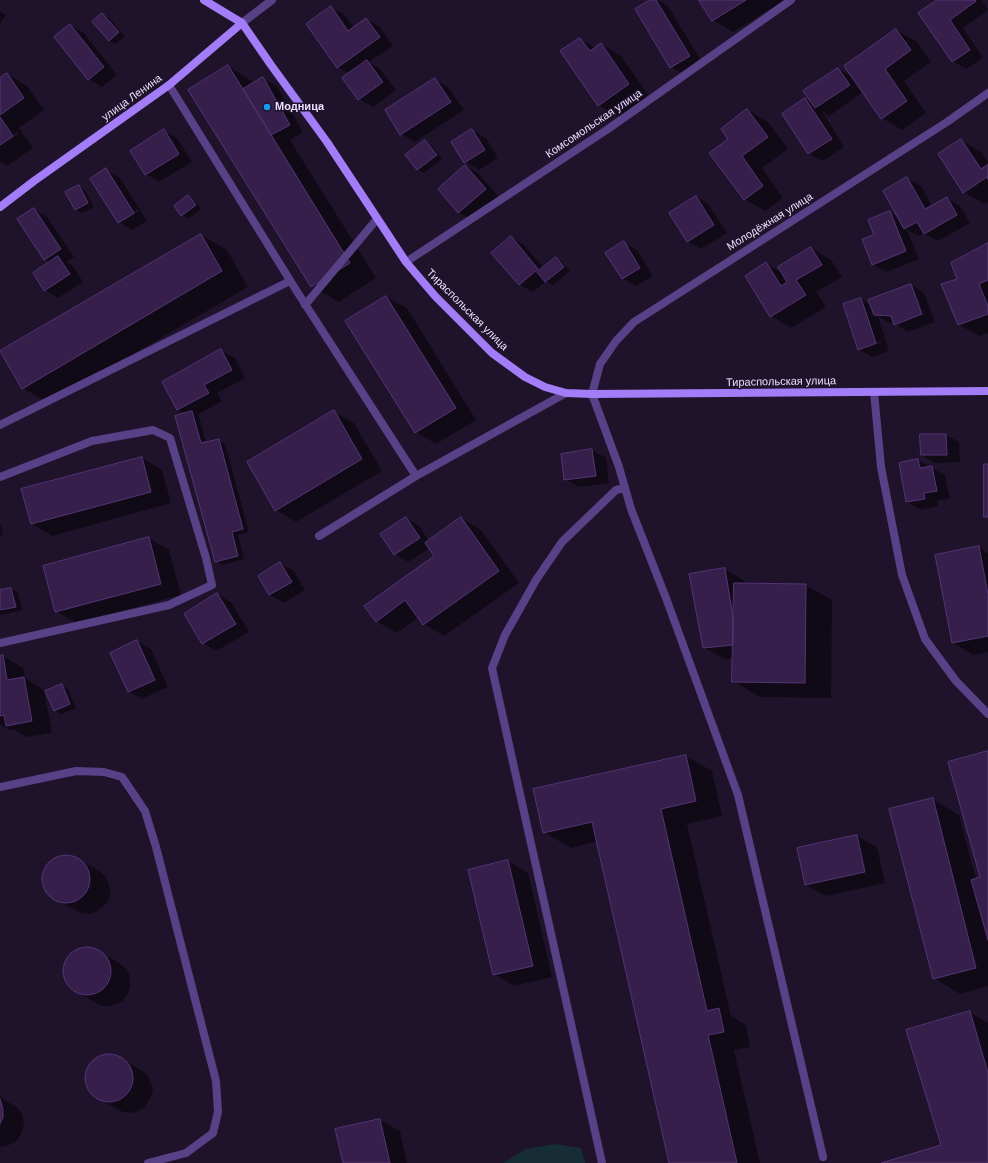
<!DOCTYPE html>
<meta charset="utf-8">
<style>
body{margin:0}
canvas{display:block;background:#1e132b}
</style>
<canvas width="988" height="1163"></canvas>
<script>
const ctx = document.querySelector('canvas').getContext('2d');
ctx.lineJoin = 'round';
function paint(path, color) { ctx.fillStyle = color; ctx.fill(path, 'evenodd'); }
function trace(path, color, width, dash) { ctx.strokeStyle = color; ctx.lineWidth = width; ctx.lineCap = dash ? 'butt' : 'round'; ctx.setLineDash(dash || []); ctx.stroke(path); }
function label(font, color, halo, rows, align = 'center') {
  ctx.font = font + ' Arial,sans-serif'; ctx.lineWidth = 3; ctx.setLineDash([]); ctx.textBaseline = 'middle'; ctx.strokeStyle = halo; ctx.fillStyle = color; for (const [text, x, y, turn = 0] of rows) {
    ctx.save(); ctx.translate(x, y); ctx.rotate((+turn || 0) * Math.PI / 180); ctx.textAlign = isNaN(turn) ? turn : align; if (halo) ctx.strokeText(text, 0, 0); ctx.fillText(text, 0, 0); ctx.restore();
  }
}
paint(new Path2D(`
 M 555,1144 L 581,1148 L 585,1163 L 503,1163 L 526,1149 Z`), '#162d35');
paint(new Path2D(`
 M 651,0 L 658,0 L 668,6 L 703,64 L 685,75 L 671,67 Z
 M 700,0 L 785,0 L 733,32 L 713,20 Z
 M 939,0 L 982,0 L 988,9 L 988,10 L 963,28 L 983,58 L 966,69 L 953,61 Z
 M 331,7 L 345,15 L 354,28 L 366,19 L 380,27 L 393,46 L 369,62 L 380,69 L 396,90 L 373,107 L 359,99 L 349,74 L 338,67 Z
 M 0,11 L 6,15 L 0,24 Z
 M 102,14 L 109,18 L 125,36 L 116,44 L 109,41 Z
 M 70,25 L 84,33 L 117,75 L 102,87 L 89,79 Z
 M 896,30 L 917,42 L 931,62 L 904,81 L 926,113 L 902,130 L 882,118 L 863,92 L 829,116 L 822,111 L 844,147 L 823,161 L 809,154 L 783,114 L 805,99 L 813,104 L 838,69 L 853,77 Z
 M 580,39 L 596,48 L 601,44 L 621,56 L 649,96 L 619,117 L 599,105 L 562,52 Z
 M 228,66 L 255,83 L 263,79 L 277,86 L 303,132 L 290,140 L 376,278 L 339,302 L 312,286 Z
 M 7,74 L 27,86 L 44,110 L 19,128 L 33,148 L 7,166 L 0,161 L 0,146 L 18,134 L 17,132 L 0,144 L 0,79 Z
 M 435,79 L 448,87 L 464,110 L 415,142 L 401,134 Z
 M 747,110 L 768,122 L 788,149 L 762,168 L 783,198 L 765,211 L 744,199 L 730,140 Z
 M 472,130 L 486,138 L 498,158 L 479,170 L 465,162 L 453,143 Z
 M 164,131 L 177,138 L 192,162 L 159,182 L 146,174 Z
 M 961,140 L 981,152 L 988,162 L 988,202 L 984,204 L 964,192 Z
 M 425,141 L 431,145 L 442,159 L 424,173 L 418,170 L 407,155 Z
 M 466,166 L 479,174 L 499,197 L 472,220 L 458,212 Z
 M 106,170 L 120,178 L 147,221 L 132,230 L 119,222 ZM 138,209 L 139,211 L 123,221 L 123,218 Z
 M 907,178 L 921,186 L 932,206 L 947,198 L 960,206 L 970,223 L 938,241 L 924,233 L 919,236 L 907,230 L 919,259 L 887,272 L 873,265 L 875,235 L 890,212 L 899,218 Z
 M 79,186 L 85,190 L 94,207 L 82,213 L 76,210 L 67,192 Z
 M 188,196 L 194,200 L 201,209 L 189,219 L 182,215 Z
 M 696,197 L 709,205 L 727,233 L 701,249 L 687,241 Z
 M 34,209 L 47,217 L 74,257 L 66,262 L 72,265 L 83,282 L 58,298 L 45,290 L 51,263 L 45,259 Z
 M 201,235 L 227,250 L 248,287 L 49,403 L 23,388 Z
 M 511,237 L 524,245 L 544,268 L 556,258 L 562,262 L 570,271 L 553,285 L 546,281 L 533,292 L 520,285 L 492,253 Z
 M 624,243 L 637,250 L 653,276 L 636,286 L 622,278 Z
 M 988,244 L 988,333 L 979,336 L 958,324 L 958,280 Z
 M 811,248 L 831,260 L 842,277 L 816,292 L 826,307 L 791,328 L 771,316 L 766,264 L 782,273 Z
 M 911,285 L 924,293 L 935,322 L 908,332 L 894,323 L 889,323 L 878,316 L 889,351 L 872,357 L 859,349 L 861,299 L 871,305 ZM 881,341 L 881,343 L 867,348 L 867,345 Z
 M 386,297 L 407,308 L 476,420 L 436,444 L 416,432 Z
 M 221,351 L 235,358 L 245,378 L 217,393 L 222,401 L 197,415 L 199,416 L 206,443 L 218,440 L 225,444 L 249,532 L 238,535 L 244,559 L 222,565 L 216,561 L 186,414 L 178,410 L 163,382 Z
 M 334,412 L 354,423 L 382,471 L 296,522 L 276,510 Z
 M 946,435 L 959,442 L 960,462 L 935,463 L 922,455 Z
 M 592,450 L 606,458 L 609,483 L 579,487 L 565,479 Z
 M 142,458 L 162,470 L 171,503 L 52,536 L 32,524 Z
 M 918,460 L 945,475 L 950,498 L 937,501 L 938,506 L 921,510 L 907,502 Z
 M 406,518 L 419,526 L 429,541 L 461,518 L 481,530 L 519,583 L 444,636 L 424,624 L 419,617 L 397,633 L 376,621 L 435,556 L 430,548 L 408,562 L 395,554 Z
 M 0,522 L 3,535 L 0,536 Z
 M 149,538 L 169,550 L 181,595 L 76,623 L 56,611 Z
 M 978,547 L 988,553 L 988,652 L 973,655 L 953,643 Z
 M 280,563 L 294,571 L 305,590 L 284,603 L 270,595 L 259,576 Z
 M 725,569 L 745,581 L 746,584 L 805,585 L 832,600 L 831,698 L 760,697 L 733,681 L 734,658 L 725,659 L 704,648 Z
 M 11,589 L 18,592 L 22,610 L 1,615 L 0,614 L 0,591 Z
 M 217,594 L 231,602 L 249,632 L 216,651 L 203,643 Z
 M 137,641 L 151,649 L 168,687 L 142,699 L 128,691 Z
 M 3,656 L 23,668 L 25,678 L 44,690 L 52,733 L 27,737 L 13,729 L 9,730 L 0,724 L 0,657 Z
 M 62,685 L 68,689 L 76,708 L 61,714 L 54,710 Z
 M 988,752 L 988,986 L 960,994 L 934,978 L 932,799 L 959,815 L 976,879 L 982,878 Z
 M 686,756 L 712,771 L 722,816 L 687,824 L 731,1016 L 746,1025 L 750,1047 L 734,1050 L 760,1163 L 670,1163 L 598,841 L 571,848 L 544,832 Z
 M 856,836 L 877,847 L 885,883 L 826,896 L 806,885 Z
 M 64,856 L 71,856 L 78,859 L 99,871 L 104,875 L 108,882 L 110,889 L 110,896 L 107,903 L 96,912 L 89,914 L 81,913 L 53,898 L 47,892 L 44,885 L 43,877 L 45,869 L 50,862 L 56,858 Z
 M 508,861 L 528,873 L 552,977 L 514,986 L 494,974 Z
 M 84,948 L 91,948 L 98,951 L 119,963 L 125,968 L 129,974 L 130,981 L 130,988 L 127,995 L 123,1001 L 117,1004 L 109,1006 L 102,1006 L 73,990 L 68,984 L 65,977 L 64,969 L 66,961 L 70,955 L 77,950 Z
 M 970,1012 L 988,1023 L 988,1163 L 885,1163 L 942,1146 Z
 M 106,1055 L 113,1055 L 120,1058 L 141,1070 L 147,1075 L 153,1088 L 152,1095 L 145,1107 L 139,1111 L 131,1113 L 123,1112 L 95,1097 L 90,1091 L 86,1084 L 86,1076 L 88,1068 L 92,1062 L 99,1057 Z
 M 0,1097 L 18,1108 L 22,1114 L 24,1121 L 23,1129 L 20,1136 L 16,1141 L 9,1145 L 2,1147 L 0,1146 Z
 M 380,1120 L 400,1131 L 407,1163 L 344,1163 Z`), '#0007');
const building = new Path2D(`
 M 650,0 L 656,0 L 690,56 L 670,68 L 635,9 Z
 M 699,0 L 746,0 L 712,21 Z
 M 937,0 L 975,0 L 976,1 L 950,20 L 970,50 L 952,62 L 918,13 Z
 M 331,6 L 348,31 L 366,18 L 380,37 L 337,68 L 306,24 Z
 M 102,13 L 119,32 L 109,41 L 92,22 Z
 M 70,24 L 104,67 L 88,80 L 54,37 Z
 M 896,29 L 911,50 L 885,69 L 907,101 L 881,119 L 844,66 Z
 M 580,38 L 590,51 L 601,43 L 629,84 L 598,106 L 560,51 Z
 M 367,60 L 383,82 L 358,100 L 342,78 Z
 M 228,65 L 350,263 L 311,287 L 188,90 Z
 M 838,68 L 850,85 L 815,108 L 803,91 Z
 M 7,73 L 24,98 L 0,115 L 0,78 Z
 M 263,77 L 290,125 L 271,135 L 243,89 Z
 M 435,78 L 451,102 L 400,135 L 385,110 Z
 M 805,98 L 832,139 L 808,154 L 782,114 Z
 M 747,109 L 768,137 L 742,156 L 763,186 L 744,200 L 709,153 L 728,139 L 721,129 Z
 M 0,117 L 13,136 L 0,145 Z
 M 164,129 L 179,154 L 145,175 L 130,151 Z
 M 472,129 L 485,150 L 464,163 L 451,142 Z
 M 961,139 L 981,169 L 988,164 L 988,180 L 987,177 L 963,193 L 938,154 Z
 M 425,140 L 437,155 L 417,170 L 405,155 Z
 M 465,165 L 486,189 L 458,213 L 438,189 Z
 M 106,168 L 134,213 L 118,223 L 90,179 Z
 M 907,177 L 925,209 L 947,197 L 957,215 L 924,234 L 917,222 L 904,229 L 883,191 Z
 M 79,185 L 88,203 L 75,210 L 65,192 Z
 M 188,195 L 196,205 L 181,216 L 174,206 Z
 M 696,196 L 714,225 L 687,242 L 669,213 Z
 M 34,208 L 61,249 L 44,260 L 17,219 Z
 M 890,211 L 906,251 L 872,265 L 862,239 L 874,235 L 868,220 Z
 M 201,234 L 222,271 L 22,389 L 0,351 Z
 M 511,236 L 538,269 L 519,285 L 491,253 Z
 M 624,241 L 640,268 L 622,279 L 605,253 Z
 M 988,243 L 988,280 L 979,284 L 988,306 L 988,314 L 958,325 L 941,284 L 957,279 L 951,263 Z
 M 811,247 L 822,265 L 796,280 L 806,295 L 770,317 L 745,276 L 766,262 L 781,286 L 787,282 L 778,267 Z
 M 58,256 L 70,274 L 44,291 L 33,273 Z
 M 556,257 L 564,267 L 545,282 L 537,272 Z
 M 911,284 L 922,314 L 894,325 L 891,316 L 874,315 L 868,300 Z
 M 386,296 L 456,408 L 415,433 L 345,321 Z
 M 861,298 L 876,343 L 858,350 L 843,304 Z
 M 221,349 L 232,370 L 204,385 L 209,393 L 177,410 L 162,382 Z
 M 334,410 L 362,459 L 275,511 L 247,462 Z
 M 192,411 L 201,443 L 219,439 L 243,529 L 232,532 L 238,556 L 215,562 L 175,416 Z
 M 920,434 L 946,434 L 947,455 L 921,455 Z
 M 592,449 L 596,476 L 564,480 L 561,454 Z
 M 142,457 L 151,492 L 31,524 L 21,489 Z
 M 918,459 L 920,468 L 932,466 L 937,491 L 924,493 L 925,499 L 906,502 L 899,463 Z
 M 984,464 L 988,464 L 988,517 L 984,517 Z
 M 406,517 L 420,538 L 394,555 L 380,534 Z
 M 461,517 L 499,571 L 423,625 L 405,600 L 376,622 L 364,606 L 434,556 L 425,543 Z
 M 149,537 L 161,584 L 55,612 L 43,566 Z
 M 979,546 L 988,595 L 988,636 L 952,643 L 935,555 Z
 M 280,562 L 292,582 L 269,595 L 258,576 Z
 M 725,568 L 733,617 L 733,645 L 703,648 L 689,574 Z
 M 734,583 L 806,584 L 805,683 L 732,682 Z
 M 11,588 L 16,607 L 0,610 L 0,590 Z
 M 217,593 L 236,624 L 202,644 L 184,614 Z
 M 137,640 L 155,680 L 128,692 L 110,653 Z
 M 3,655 L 7,680 L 24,677 L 32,721 L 6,726 L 4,715 L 0,716 L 0,656 Z
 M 62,684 L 70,704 L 54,711 L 45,691 Z
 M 988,751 L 988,940 L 971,880 L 980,877 L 948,762 Z
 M 686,755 L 696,801 L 661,809 L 707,1011 L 719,1008 L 724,1032 L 708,1035 L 737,1163 L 669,1163 L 592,822 L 543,833 L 533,789 Z
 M 933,798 L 976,968 L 933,979 L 889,809 Z
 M 857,835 L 865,872 L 805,885 L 797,848 Z
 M42 879a24 24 0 1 1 48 0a24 24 0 1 1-48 0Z
 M 508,860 L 533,966 L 493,975 L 468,870 Z
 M63 971a24 24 0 1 1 48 0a24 24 0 1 1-48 0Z
 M 970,1011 L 988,1073 L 988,1163 L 881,1163 L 941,1145 L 906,1030 Z
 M85 1078a24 24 0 1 1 48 0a24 24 0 1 1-48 0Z
 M 0,1099 L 3,1109 L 3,1117 L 0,1124 Z
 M 380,1119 L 390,1163 L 343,1163 L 335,1129 Z`);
paint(building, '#36204b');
trace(building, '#543476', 1);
trace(new Path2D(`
 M 305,305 L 377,219
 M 874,392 L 881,467 L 902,575 L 925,639 L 956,681 L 988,714
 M 592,394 L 619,467 L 631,509 L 666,598 L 738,795 L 823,1157
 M 0,425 L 290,281
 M 0,477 L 92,441 L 153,430 L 170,438 L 206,558 L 212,585 L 169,605 L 0,643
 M 0,787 L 76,771 L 104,772 L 122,777 L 145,811 L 156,847 L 216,1081 L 218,1112 L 213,1133 L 186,1153 L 148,1163
 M 602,1163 L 492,668 L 505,635 L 536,580 L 562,542 L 616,490 L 625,488`), '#584187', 8);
trace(new Path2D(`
 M 242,23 L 272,0
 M 169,85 L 296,290 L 416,476
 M 406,262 L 608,129 L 791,0
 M 592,394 L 600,364 L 616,341 L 634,322 L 947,122 L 988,93
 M 319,536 L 416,476 L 566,393`), '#584187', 8);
trace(new Path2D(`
 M 204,0 L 242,23 L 271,65 L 327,142 L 406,262 L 435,296 L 492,353 L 525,377 L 545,387 L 566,393 L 592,394 L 988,391
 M 0,207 L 34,181 L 169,85 L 242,23`), '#a37cf8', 8);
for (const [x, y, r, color] of [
 [267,107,4,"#169bf2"]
]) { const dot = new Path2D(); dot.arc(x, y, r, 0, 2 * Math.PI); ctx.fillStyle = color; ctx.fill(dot); trace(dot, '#1e132b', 1.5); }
label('11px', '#ebdffd', '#1e132b', [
 ["улица Ленина",132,98,-36],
 ["Комсомольская улица",594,124,-34],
 ["Молодёжная улица",770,222,-32],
 ["Тираспольская улица",467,310,45],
 ["Тираспольская улица",781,382,-1]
]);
label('bold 11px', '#ebdffd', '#1e132b', [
 ["Модница",275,107]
], 'left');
</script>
